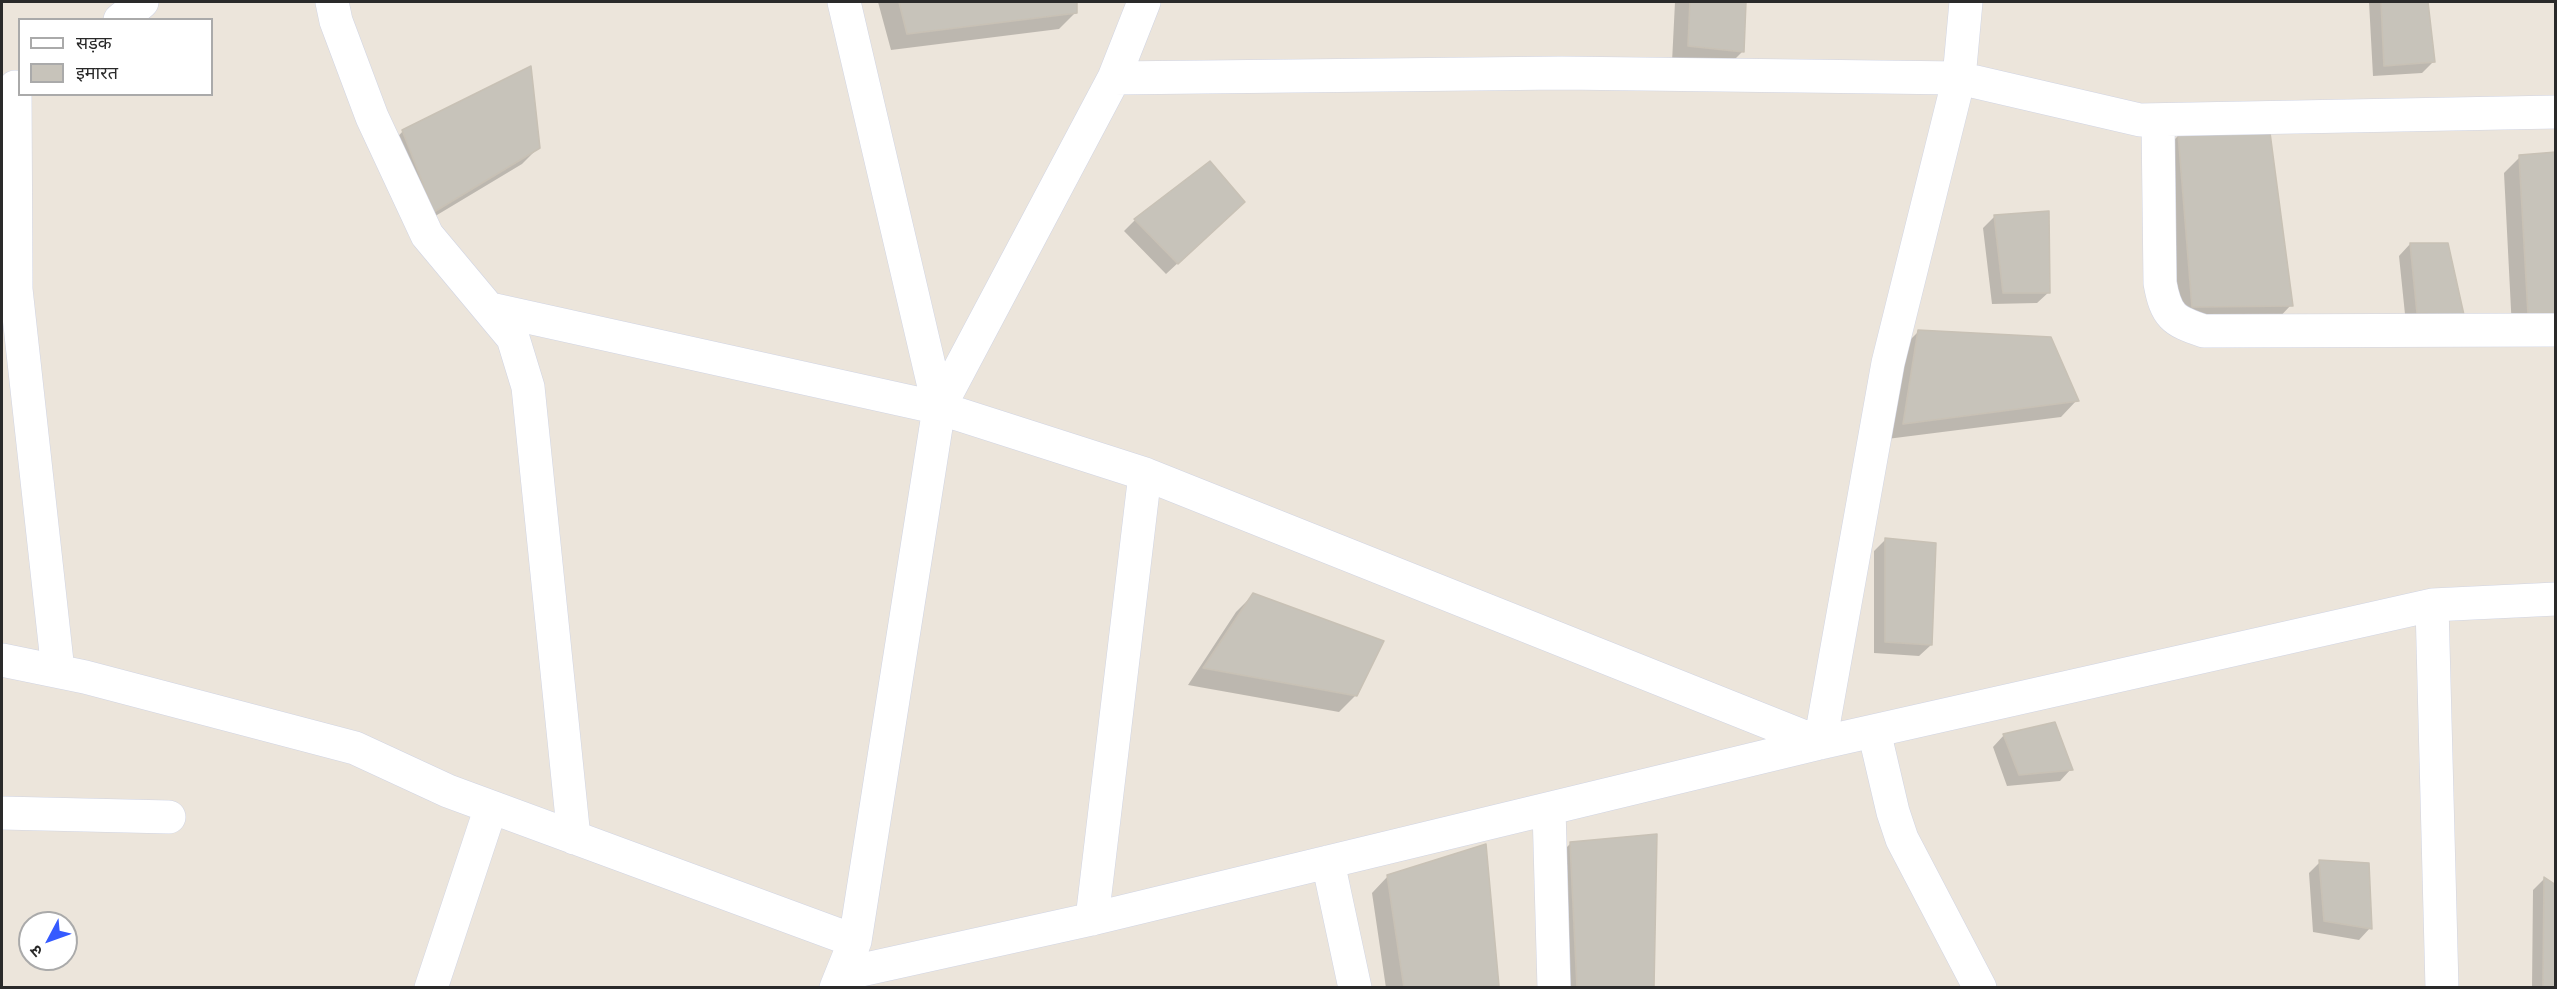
<!DOCTYPE html>
<meta charset="utf-8">
<style>
body{margin:0}
#map{position:relative;width:2557px;height:989px;overflow:hidden;background:#ece5db;font-family:Lato,"Noto Sans Devanagari",sans-serif}
canvas{display:block}
.frame{position:absolute;inset:0;border:3px solid #2a2a2a;pointer-events:none}
.legend{position:absolute;left:18px;top:18px;width:195px;height:78px;box-sizing:border-box;background:#fff;border:2px solid #aaa;margin:0;padding:8px 10px;list-style:none;font-size:18px;color:#2a2a2a}
.legend li{display:flex;align-items:center;gap:12px;height:30px}
.legend b{width:30px;border:2px solid #aaa}
.north{position:absolute;left:18px;top:911px;width:60px;height:60px;box-sizing:border-box;background:#fff;border:2px solid #aaa;border-radius:50%;rotate:229deg;font-size:16px;font-weight:700;line-height:24px;text-align:center;color:#2a2a2a}
.north::after{content:'';display:block;margin:auto;width:21px;height:27px;background:#355aff;clip-path:polygon(50% 0,100% 100%,50% 72%,0 100%)}
</style>
<div id="map">
<canvas width="2557" height="989"></canvas>
<div class="frame"></div>
<ul class="legend">
<li><b style="height:8px;background:#fff"></b>सड़क</li>
<li><b style="height:16px;background:#c7c3ba"></b>इमारत</li>
</ul>
<div class="north">उ</div>
</div>
<script>
const ctx = document.querySelector('canvas').getContext('2d');
ctx.lineJoin = 'round';
function paint(path, color) { ctx.fillStyle = color; ctx.fill(path, 'evenodd'); }
function trace(path, color, width, dash) { ctx.strokeStyle = color; ctx.lineWidth = width; ctx.lineCap = dash ? 'butt' : 'round'; ctx.setLineDash(dash || []); ctx.stroke(path); }
paint(new Path2D(`
 M 878,2 L 1075,2 L 1076,12 L 1059,29 L 891,50 Z
 M 1675,2 L 1744,2 L 1742,52 L 1726,68 L 1672,62 Z
 M 2369,2 L 2427,2 L 2434,61 L 2422,73 L 2373,76 Z
 M 403,131 L 538,148 L 522,164 L 417,227 L 387,148 Z
 M 2179,135 L 2291,305 L 2275,322 L 2176,323 L 2163,151 Z
 M 2556,153 L 2556,329 L 2512,329 L 2504,173 L 2520,157 Z
 M 1232,213 L 1166,274 L 1124,231 L 1135,220 Z
 M 1995,216 L 2049,292 L 2037,303 L 1992,304 L 1983,228 Z
 M 2410,244 L 2463,315 L 2406,324 L 2399,256 Z
 M 1919,331 L 2077,400 L 2061,417 L 1887,439 L 1902,348 Z
 M 1885,540 L 1931,645 L 1919,656 L 1874,653 L 1874,551 Z
 M 1253,595 L 1356,695 L 1339,712 L 1188,685 L 1236,612 Z
 M 2004,735 L 2071,769 L 2060,781 L 2007,786 L 1993,747 Z
 M 1571,843 L 1652,988 L 1561,988 L 1554,860 Z
 M 2320,862 L 2370,928 L 2359,940 L 2313,932 L 2309,873 Z
 M 1388,876 L 1498,986 L 1496,988 L 1386,988 L 1372,893 Z
 M 2544,879 L 2556,988 L 2532,988 L 2533,890 Z`), '#0003');
const building = new Path2D(`
 M 899,2 L 1077,2 L 1077,13 L 907,34 Z
 M 1690,2 L 1746,2 L 1744,52 L 1688,46 Z
 M 2381,2 L 2428,2 L 2435,62 L 2384,66 Z
 M 531,66 L 540,148 L 434,212 L 402,130 Z
 M 2269,125 L 2293,306 L 2192,307 L 2178,133 Z
 M 2556,152 L 2556,313 L 2528,314 L 2519,155 Z
 M 1210,161 L 1245,202 L 1178,264 L 1134,219 Z
 M 2049,211 L 2050,293 L 2003,293 L 1994,215 Z
 M 2410,243 L 2448,243 L 2464,315 L 2417,313 Z
 M 1918,330 L 2051,337 L 2079,401 L 1903,424 Z
 M 1885,538 L 1936,543 L 1932,645 L 1885,642 Z
 M 1253,593 L 1384,641 L 1357,696 L 1203,668 Z
 M 2055,722 L 2073,770 L 2019,775 L 2003,734 Z
 M 1657,834 L 1654,988 L 1577,988 L 1570,842 Z
 M 1486,844 L 1499,986 L 1404,988 L 1387,875 Z
 M 2319,860 L 2369,863 L 2372,929 L 2324,921 Z
 M 2544,877 L 2556,885 L 2556,988 L 2543,988 Z`);
paint(building, '#c7c3ba');
trace(building, '#c8c1b5', 1.5);
const street = new Path2D(`
 M 332,2 L 336,21 L 372,117 L 427,235 L 513,338 L 528,387 L 574,838
 M 844,2 L 939,408
 M 120,20 L 142,2
 M 1114,78 L 1562,73 L 1959,78 L 2140,120 L 2556,112
 M 15,87 L 16,289 L 58,671
 M 2158,120 L 2160,283 C 2166,316 2173,321 2204,331 L 2556,330
 M 491,309 L 939,408 L 1145,474 L 1820,743 L 1888,363 L 1959,78 L 1966,2
 M 2432,605 L 2442,988
 M 2,660 L 85,677 L 355,748 L 448,791 L 855,941
 M 1874,731 L 1893,812 L 1902,839 L 1980,988
 M 1549,809 L 1554,988
 M 2,813 L 169,817
 M 1328,862 L 1355,988
 M 1092,919 L 1145,474
 M 843,974 L 1092,919 L 1820,743 L 2432,605 L 2556,599
 M 431,988 L 491,807
 M 836,988 L 855,941 L 939,408 L 1114,78 L 1144,2`);
trace(street, '#d0d4e3', 34);
trace(street, '#fff', 33);
</script>
